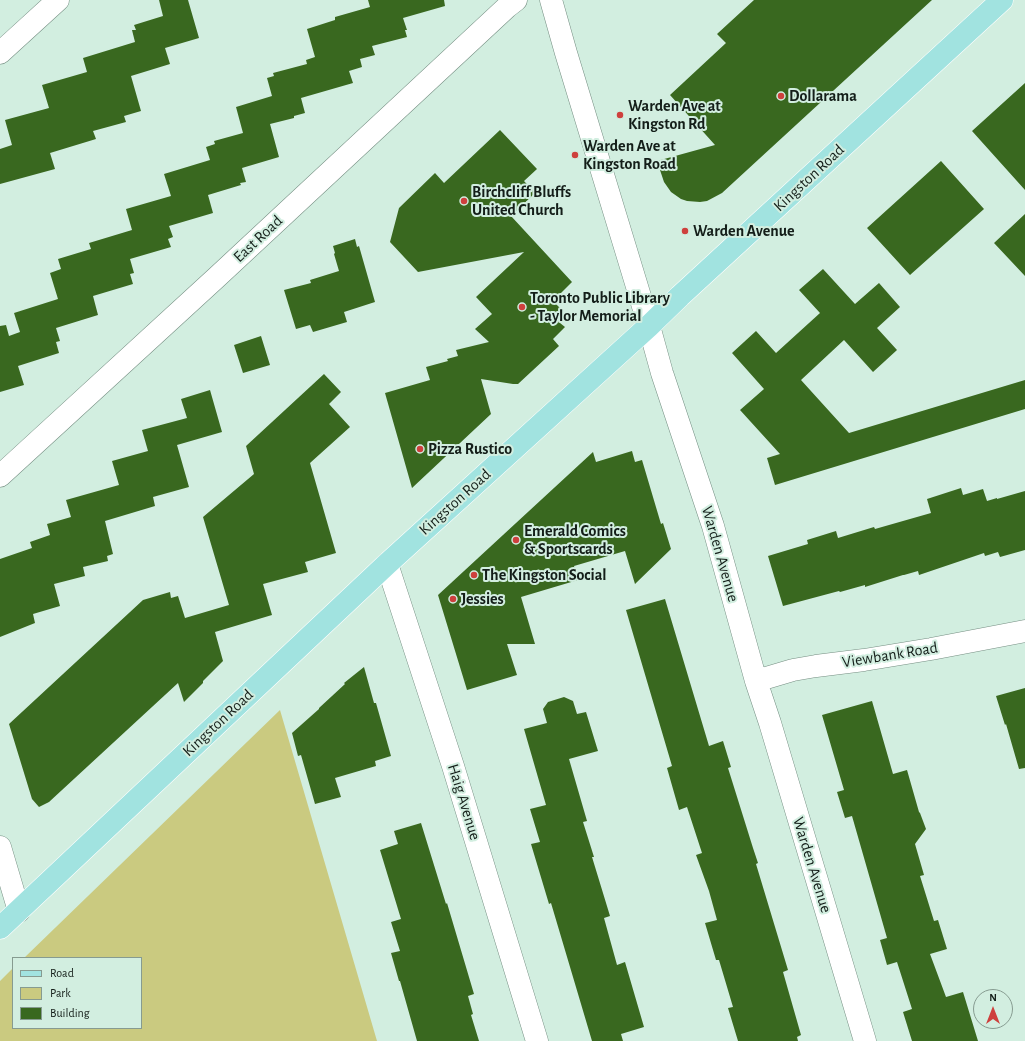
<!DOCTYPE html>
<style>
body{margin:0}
#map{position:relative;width:1025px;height:1041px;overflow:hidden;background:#d2eee0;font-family:"Alegreya Sans",sans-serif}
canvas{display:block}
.legend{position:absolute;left:12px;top:957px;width:130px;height:72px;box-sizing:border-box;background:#d2eee0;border:1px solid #869b90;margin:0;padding:5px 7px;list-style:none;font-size:12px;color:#141e19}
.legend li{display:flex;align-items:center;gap:8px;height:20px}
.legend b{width:20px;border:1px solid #869b90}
.north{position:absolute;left:973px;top:989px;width:40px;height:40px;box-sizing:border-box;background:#d2eee0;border:1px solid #869b90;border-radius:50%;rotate:0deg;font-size:11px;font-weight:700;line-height:16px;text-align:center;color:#141e19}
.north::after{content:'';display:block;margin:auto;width:14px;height:18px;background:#ce403d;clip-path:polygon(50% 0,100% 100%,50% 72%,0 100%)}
</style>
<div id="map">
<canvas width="1025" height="1041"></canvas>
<ul class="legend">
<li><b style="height:5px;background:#a1e3e0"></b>Road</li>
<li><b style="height:11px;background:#caca80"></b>Park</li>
<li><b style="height:11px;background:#39681f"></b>Building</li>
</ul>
<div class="north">N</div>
</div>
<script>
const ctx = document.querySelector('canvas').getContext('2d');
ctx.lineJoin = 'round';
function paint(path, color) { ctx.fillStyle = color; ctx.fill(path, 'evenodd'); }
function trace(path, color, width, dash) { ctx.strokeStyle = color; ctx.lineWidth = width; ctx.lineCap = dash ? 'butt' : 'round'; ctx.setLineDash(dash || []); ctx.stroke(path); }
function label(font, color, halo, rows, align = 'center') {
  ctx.font = font + ' "Alegreya Sans",sans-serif'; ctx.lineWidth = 4; ctx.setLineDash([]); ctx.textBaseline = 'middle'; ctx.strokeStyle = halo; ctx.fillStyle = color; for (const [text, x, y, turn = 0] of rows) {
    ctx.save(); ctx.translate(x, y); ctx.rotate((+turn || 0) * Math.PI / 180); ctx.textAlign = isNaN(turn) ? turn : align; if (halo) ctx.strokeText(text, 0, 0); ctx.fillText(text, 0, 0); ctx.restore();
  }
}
paint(new Path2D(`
 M 280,710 L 377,1041 L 0,1041 L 0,981 L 13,968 L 13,1028 L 141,1028 L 141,958 L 24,958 Z`), '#caca80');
paint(new Path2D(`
 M 159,0 L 188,0 L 199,38 L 165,48 L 170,64 L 131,76 L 141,111 L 124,116 L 126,122 L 93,131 L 96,139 L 50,153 L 55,169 L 0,184 L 0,149 L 12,145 L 5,120 L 49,108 L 42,85 L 87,72 L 83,58 L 135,42 L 132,30 L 136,30 L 134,25 L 163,16 Z
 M 368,0 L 444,0 L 445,6 L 403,18 L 407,30 L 405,30 L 407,37 L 372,46 L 375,55 L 360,59 L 362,67 L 349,71 L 353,83 L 301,98 L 305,113 L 294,116 L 294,118 L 270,124 L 279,157 L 242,168 L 246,182 L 240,183 L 241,185 L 208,195 L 213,213 L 169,226 L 173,237 L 168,239 L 171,247 L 130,259 L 134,273 L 130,274 L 133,284 L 93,296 L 98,315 L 56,328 L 60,341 L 56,342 L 59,353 L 18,366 L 24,385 L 0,392 L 0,326 L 6,325 L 9,336 L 20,332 L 14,313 L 58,299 L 50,273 L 61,269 L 58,259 L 91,249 L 89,243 L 132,230 L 126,209 L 171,196 L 164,174 L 210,160 L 206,147 L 215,144 L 214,141 L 243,133 L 236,107 L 272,96 L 267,78 L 274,76 L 273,73 L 307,64 L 306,60 L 315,57 L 307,29 L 335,20 L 335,17 L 370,7 Z
 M 754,0 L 932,0 L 722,193 L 707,201 L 700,202 L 687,201 L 681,199 L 671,192 L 664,182 L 657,161 L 715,145 L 670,95 L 726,43 L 717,34 Z
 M 1025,83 L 1025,190 L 972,131 Z
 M 500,130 L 537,169 L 524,181 L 535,193 L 511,216 L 572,282 L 553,301 L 568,316 L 560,323 L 565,327 L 553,339 L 559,346 L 518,384 L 513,384 L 481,379 L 491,414 L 412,488 L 385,393 L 430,380 L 426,367 L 448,361 L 447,359 L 458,356 L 456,350 L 489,342 L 475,329 L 492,314 L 476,297 L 524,252 L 418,272 L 390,242 L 399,208 L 435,173 L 444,183 Z
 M 941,161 L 984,209 L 910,275 L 867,228 Z
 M 1025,214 L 1025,276 L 994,243 Z
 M 355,239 L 357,247 L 359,246 L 375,302 L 344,312 L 347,322 L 313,332 L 310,325 L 296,329 L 284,290 L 311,283 L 310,280 L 339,271 L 334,254 L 335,253 L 333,246 Z
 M 823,269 L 855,304 L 879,283 L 900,307 L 877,328 L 897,350 L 873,372 L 844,340 L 801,380 L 849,433 L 1025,380 L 1025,409 L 775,485 L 767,458 L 780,454 L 740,410 L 764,389 L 732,353 L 756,331 L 776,353 L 820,313 L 799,290 Z
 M 261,336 L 270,365 L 243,373 L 234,345 Z
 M 324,374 L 341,392 L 329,404 L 350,427 L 310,463 L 336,553 L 305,562 L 308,572 L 263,584 L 272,615 L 215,632 L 223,661 L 203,681 L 203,683 L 184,702 L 178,683 L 49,802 L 39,807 L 32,799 L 9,724 L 143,600 L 170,592 L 171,598 L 178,596 L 185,618 L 229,605 L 203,517 L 254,474 L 246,446 Z
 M 210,390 L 222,432 L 177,445 L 189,487 L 153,497 L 155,506 L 105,521 L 113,554 L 107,556 L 108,561 L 83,567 L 85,576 L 54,584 L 60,606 L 33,614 L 35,623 L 0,637 L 0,559 L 32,548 L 30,542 L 50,535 L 47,524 L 71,517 L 66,500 L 119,485 L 112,461 L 148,451 L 142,430 L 187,418 L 181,399 Z
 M 632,451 L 635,462 L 642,460 L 661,524 L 663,523 L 671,549 L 635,584 L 625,551 L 574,566 L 578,580 L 521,597 L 535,644 L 507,644 L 517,675 L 467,690 L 438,595 L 503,535 L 593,452 L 596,462 Z
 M 961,488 L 963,495 L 983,489 L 987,501 L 997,498 L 997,499 L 1025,491 L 1025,550 L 1000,557 L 998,552 L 985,556 L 984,553 L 919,575 L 918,571 L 904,575 L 903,575 L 865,587 L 865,585 L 840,592 L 839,591 L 783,606 L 768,556 L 808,544 L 807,540 L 836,531 L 838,538 L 874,527 L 875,529 L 931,513 L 927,499 Z
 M 665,599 L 709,746 L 723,741 L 731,767 L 728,768 L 753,848 L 758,863 L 756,864 L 788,970 L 783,972 L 801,1035 L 797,1037 L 798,1041 L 738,1041 L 728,1008 L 733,1007 L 719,960 L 716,960 L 705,923 L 717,920 L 709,891 L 696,855 L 702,853 L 687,807 L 679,810 L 667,768 L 672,766 L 626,610 Z
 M 364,667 L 374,703 L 376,703 L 391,756 L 375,761 L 376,766 L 335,778 L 341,797 L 315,804 L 301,755 L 298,756 L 292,733 L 319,709 L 319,708 L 345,684 L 344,683 Z
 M 1025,688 L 1025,768 L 1019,769 L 1006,724 L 1005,725 L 996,696 Z
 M 564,697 L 573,701 L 577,714 L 586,712 L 598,751 L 569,759 L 587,821 L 583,822 L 594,857 L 592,857 L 610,916 L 604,918 L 617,965 L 625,962 L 644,1027 L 621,1034 L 623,1041 L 592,1041 L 551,903 L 549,904 L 531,844 L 540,842 L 530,809 L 546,805 L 524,729 L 547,723 L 543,709 L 548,702 Z
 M 872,701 L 893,774 L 907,770 L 919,812 L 920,813 L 926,829 L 915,844 L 924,875 L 920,876 L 934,921 L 938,920 L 947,949 L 930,954 L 946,997 L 963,992 L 978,1041 L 912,1041 L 903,1012 L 912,1009 L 897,962 L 887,965 L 880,940 L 887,938 L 852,816 L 845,818 L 837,792 L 844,790 L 822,715 Z
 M 421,823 L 446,904 L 447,903 L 474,994 L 468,996 L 473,1014 L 471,1015 L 479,1041 L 417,1041 L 400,981 L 399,981 L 391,953 L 400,951 L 391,922 L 401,919 L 380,850 L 398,844 L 394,831 Z`), '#39681f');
const street = new Path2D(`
 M 0,53 L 58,0
 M 649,326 L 662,373 L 713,526 L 756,681 L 770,723 L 865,1041
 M 0,476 L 217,277 L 507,7 L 516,0
 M 387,564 L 453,766 L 537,1041
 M 756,681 L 793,670 L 816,666 L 864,660 L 931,649 L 1025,631
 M 0,847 L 19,911`);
const secondary = new Path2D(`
 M 551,0 L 566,53 L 649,326`);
const primary = new Path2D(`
 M 0,928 L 387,564 L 649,326 L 680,296 L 1002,0`);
trace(street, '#758e82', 23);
trace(secondary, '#758e82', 23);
trace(primary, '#fff', 23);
trace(street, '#fff', 22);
trace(secondary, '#fff', 22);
trace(primary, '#a1e3e0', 22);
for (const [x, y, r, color] of [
 [781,96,4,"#ce403d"],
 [620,115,4,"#ce403d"],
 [575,155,4,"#ce403d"],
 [464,201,4,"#ce403d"],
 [685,231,4,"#ce403d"],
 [522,307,4,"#ce403d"],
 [420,449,4,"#ce403d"],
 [516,540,4,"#ce403d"],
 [474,575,4,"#ce403d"],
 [453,599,4,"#ce403d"]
]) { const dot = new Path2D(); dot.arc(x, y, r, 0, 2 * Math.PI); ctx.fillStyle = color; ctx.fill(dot); trace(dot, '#d2eee0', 1.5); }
label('bold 16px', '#141e19', '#d2eee0', [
 ["Dollarama",789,96],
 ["Warden Ave at",628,106],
 ["Kingston Rd",628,124],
 ["Warden Ave at",583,146],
 ["Kingston Road",583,164],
 ["Birchcliff Bluffs",472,192],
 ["United Church",472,210],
 ["Warden Avenue",693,231],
 ["Toronto Public Library",530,298],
 ["- Taylor Memorial",530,316],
 ["Pizza Rustico",428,449],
 ["Emerald Comics",524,531],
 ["& Sportscards",524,549],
 ["The Kingston Social",482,575],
 ["Jessies",461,599]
], 'left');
label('16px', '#141e19', '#d2eee0', [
 ["Kingston Road",809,178,-43],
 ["East Road",258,239,-43],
 ["Kingston Road",455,502,-42],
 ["Warden Avenue",720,554,74],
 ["Viewbank Road",890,655,-9],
 ["Kingston Road",218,723,-43],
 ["Haig Avenue",464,802,73],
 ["Warden Avenue",812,865,73]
]);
</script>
